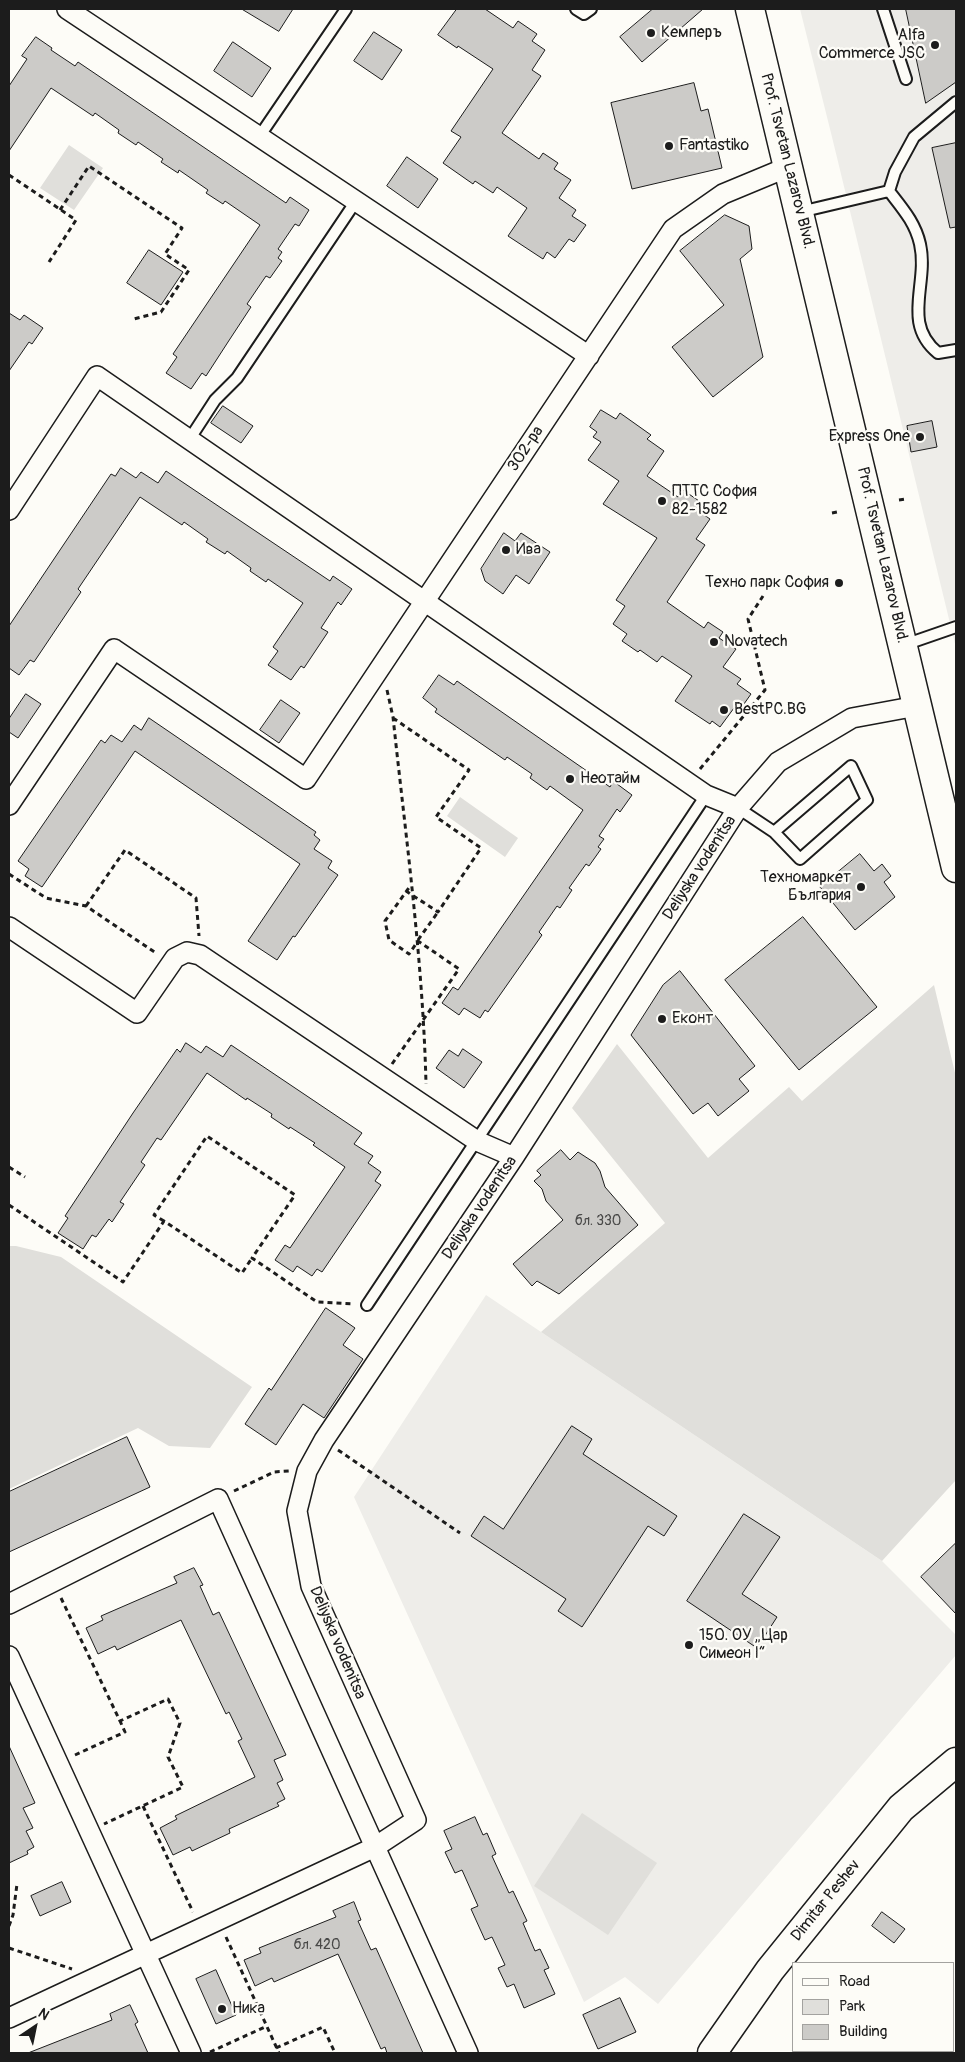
<!DOCTYPE html>
<meta charset="utf-8">
<style>
body{margin:0}
#map{position:relative;width:965px;height:2062px;overflow:hidden;background:#fdfcf7;font-family:Pangolin,sans-serif}
canvas{display:block}
.frame{position:absolute;inset:0;border:10px solid #1c1c1c;pointer-events:none}
.legend{position:absolute;left:792px;top:1962px;width:162px;height:90px;box-sizing:border-box;background:#fdfcf7;border:1px solid #a3a29f;margin:0;padding:6px 9px;list-style:none;font-size:15px;color:#1c1c1c}
.legend li{display:flex;align-items:center;gap:10px;height:25px}
.legend b{width:25px;border:1px solid #a3a29f}
.north{position:absolute;left:10px;top:2002px;width:50px;height:50px;-webkit-text-stroke:4px #fdfcf7;paint-order:stroke;rotate:34deg;font-size:14px;font-weight:700;line-height:20px;text-align:center;color:#1c1c1c}
.north::after{content:'';display:block;margin:auto;width:18px;height:22px;background:#1c1c1c;clip-path:polygon(50% 0,100% 100%,50% 72%,0 100%)}
</style>
<div id="map">
<canvas width="965" height="2062"></canvas>
<div class="frame"></div>
<ul class="legend">
<li><b style="height:6px;background:#fdfcf7"></b>Road</li>
<li><b style="height:14px;background:#e0dfdb"></b>Park</li>
<li><b style="height:14px;background:#cccbc8"></b>Building</li>
</ul>
<div class="north">N</div>
</div>
<script>
const ctx = document.querySelector('canvas').getContext('2d');
ctx.lineJoin = 'round';
function paint(path, color) { ctx.fillStyle = color; ctx.fill(path, 'evenodd'); }
function trace(path, color, width, dash) { ctx.strokeStyle = color; ctx.lineWidth = width; ctx.lineCap = dash ? 'butt' : 'round'; ctx.setLineDash(dash || []); ctx.stroke(path); }
function label(font, color, halo, rows, align = 'center') {
  ctx.font = font + ' Pangolin,sans-serif'; ctx.lineWidth = 4.5; ctx.setLineDash([]); ctx.textBaseline = 'middle'; ctx.strokeStyle = halo; ctx.fillStyle = color; for (const [text, x, y, turn = 0] of rows) {
    ctx.save(); ctx.translate(x, y); ctx.rotate((+turn || 0) * Math.PI / 180); ctx.textAlign = isNaN(turn) ? turn : align; if (halo) ctx.strokeText(text, 0, 0); ctx.fillText(text, 0, 0); ctx.restore();
  }
}
paint(new Path2D(`
 M 800,9 L 956,9 L 956,648 L 832,137 Z
 M 486,1295 L 882,1561 L 956,1635 L 956,1655 L 658,2004 L 625,1977 L 584,2002 L 354,1497 Z`), '#eeede9');
paint(new Path2D(`
 M 69,145 L 103,168 L 74,210 L 40,188 Z
 M 460,797 L 518,838 L 505,857 L 447,816 Z
 M 934,985 L 956,1077 L 956,1480 L 882,1561 L 541,1332 L 665,1223 L 572,1108 L 617,1044 L 708,1158 L 789,1087 L 802,1101 Z
 M 9,1246 L 16,1246 L 61,1257 L 252,1387 L 210,1448 L 169,1446 L 138,1428 L 9,1489 Z
 M 582,1813 L 657,1863 L 608,1935 L 534,1886 Z`), '#e0dfdb');
const building = new Path2D(`
 M 242,9 L 293,9 L 279,31 Z
 M 457,9 L 485,9 L 513,28 L 518,21 L 537,34 L 532,41 L 545,50 L 532,70 L 541,76 L 502,133 L 539,159 L 543,153 L 558,163 L 554,169 L 571,180 L 559,198 L 576,210 L 572,216 L 586,225 L 574,242 L 569,239 L 555,258 L 547,252 L 543,259 L 508,236 L 527,208 L 497,187 L 493,193 L 475,181 L 473,184 L 443,163 L 461,137 L 451,131 L 493,69 L 458,46 L 457,48 L 438,35 Z
 M 653,9 L 703,9 L 642,62 L 620,37 Z
 M 906,9 L 956,9 L 956,82 L 926,103 Z
 M 374,32 L 402,50 L 382,80 L 354,61 Z
 M 36,37 L 52,48 L 51,50 L 75,66 L 78,62 L 286,203 L 290,197 L 309,210 L 299,226 L 295,224 L 278,249 L 282,252 L 278,258 L 282,261 L 270,278 L 266,276 L 247,304 L 251,307 L 228,342 L 206,376 L 202,373 L 191,389 L 166,373 L 177,357 L 173,354 L 260,225 L 225,201 L 223,204 L 206,193 L 208,190 L 179,170 L 178,173 L 161,162 L 163,159 L 138,142 L 136,145 L 118,133 L 119,130 L 95,113 L 93,116 L 51,88 L 9,151 L 9,86 L 27,59 L 22,56 Z
 M 233,42 L 271,68 L 252,97 L 214,71 Z
 M 694,83 L 701,111 L 708,109 L 722,168 L 632,189 L 611,103 Z
 M 956,143 L 956,227 L 950,228 L 932,148 Z
 M 407,157 L 438,179 L 418,208 L 387,186 Z
 M 725,215 L 749,226 L 752,249 L 740,259 L 763,357 L 713,397 L 672,347 L 724,305 L 680,251 Z
 M 149,250 L 183,272 L 161,305 L 127,283 Z
 M 9,313 L 20,320 L 24,315 L 43,328 L 32,344 L 29,342 L 9,371 Z
 M 223,406 L 253,426 L 241,443 L 211,423 Z
 M 601,410 L 616,419 L 620,413 L 651,435 L 647,439 L 664,451 L 647,476 L 678,497 L 683,490 L 702,503 L 697,510 L 710,519 L 696,539 L 705,545 L 667,602 L 704,628 L 708,622 L 723,632 L 719,638 L 736,649 L 723,667 L 741,679 L 737,684 L 751,694 L 739,711 L 734,708 L 720,727 L 712,721 L 710,724 L 675,701 L 692,676 L 662,656 L 657,662 L 640,650 L 638,652 L 622,641 L 627,634 L 613,624 L 625,606 L 616,600 L 657,538 L 603,504 L 619,481 L 588,460 L 601,442 L 593,437 L 597,432 L 590,427 Z
 M 932,421 L 937,447 L 911,452 L 907,426 Z
 M 121,468 L 136,478 L 141,472 L 158,483 L 166,471 L 330,581 L 333,576 L 352,589 L 341,605 L 338,602 L 321,628 L 328,632 L 304,668 L 301,666 L 291,680 L 268,665 L 278,651 L 273,647 L 303,603 L 268,579 L 266,582 L 250,571 L 251,568 L 227,551 L 225,554 L 206,542 L 208,539 L 184,522 L 182,525 L 140,497 L 78,589 L 81,592 L 34,662 L 30,660 L 19,675 L 9,668 L 9,626 L 111,474 L 115,476 Z
 M 504,533 L 515,541 L 521,533 L 550,552 L 529,584 L 516,575 L 503,594 L 485,581 L 481,569 Z
 M 439,675 L 454,685 L 457,681 L 610,787 L 613,781 L 632,795 L 620,812 L 617,809 L 599,836 L 604,839 L 598,847 L 601,849 L 589,866 L 586,864 L 569,888 L 572,890 L 560,908 L 557,906 L 539,932 L 542,935 L 488,1012 L 485,1010 L 480,1018 L 464,1008 L 459,1015 L 442,1003 L 453,987 L 458,990 L 583,810 L 550,786 L 547,790 L 530,778 L 532,774 L 507,757 L 505,760 L 435,712 L 437,709 L 423,698 Z
 M 26,694 L 41,704 L 18,738 L 9,732 L 9,719 Z
 M 281,700 L 300,713 L 279,743 L 260,730 Z
 M 149,718 L 316,832 L 314,835 L 320,840 L 314,849 L 332,861 L 328,868 L 338,875 L 295,937 L 293,936 L 277,960 L 248,941 L 300,864 L 135,751 L 42,887 L 25,876 L 29,869 L 18,861 L 101,740 L 105,743 L 111,735 L 122,742 L 134,725 L 141,730 Z
 M 860,854 L 874,871 L 882,864 L 891,876 L 884,882 L 895,897 L 855,930 L 820,887 Z
 M 803,917 L 877,1007 L 799,1070 L 725,980 Z
 M 680,971 L 755,1066 L 739,1079 L 749,1091 L 718,1116 L 708,1103 L 693,1114 L 631,1035 L 663,985 Z
 M 186,1043 L 201,1053 L 206,1046 L 223,1057 L 231,1045 L 362,1133 L 354,1144 L 373,1156 L 368,1163 L 381,1172 L 375,1181 L 381,1185 L 322,1272 L 317,1269 L 312,1276 L 297,1266 L 293,1272 L 275,1260 L 285,1245 L 290,1248 L 345,1167 L 313,1145 L 315,1143 L 290,1127 L 289,1129 L 271,1117 L 272,1114 L 247,1098 L 246,1100 L 207,1073 L 161,1140 L 157,1138 L 141,1162 L 145,1165 L 120,1202 L 124,1204 L 112,1222 L 109,1219 L 96,1237 L 92,1235 L 83,1249 L 58,1233 L 68,1218 L 65,1216 L 133,1113 L 177,1049 L 180,1052 Z
 M 463,1049 L 482,1062 L 464,1088 L 436,1068 L 449,1050 L 458,1056 Z
 M 561,1150 L 570,1160 L 578,1152 L 595,1163 L 600,1171 L 605,1187 L 638,1225 L 559,1294 L 537,1281 L 532,1286 L 513,1264 L 563,1220 L 546,1201 L 542,1189 L 534,1181 L 541,1175 L 537,1171 Z
 M 326,1308 L 355,1328 L 343,1345 L 363,1359 L 324,1418 L 303,1404 L 276,1445 L 245,1424 L 269,1388 L 271,1390 Z
 M 572,1426 L 592,1439 L 583,1454 L 677,1516 L 664,1536 L 648,1526 L 582,1627 L 558,1611 L 566,1599 L 471,1536 L 484,1516 L 503,1529 Z
 M 127,1437 L 150,1487 L 9,1552 L 9,1492 Z
 M 744,1514 L 780,1537 L 742,1594 L 777,1617 L 757,1648 L 687,1601 Z
 M 956,1543 L 956,1614 L 921,1577 Z
 M 194,1568 L 203,1585 L 200,1586 L 213,1615 L 219,1612 L 286,1755 L 274,1760 L 283,1780 L 277,1783 L 285,1799 L 277,1803 L 279,1806 L 229,1829 L 230,1833 L 192,1851 L 190,1847 L 173,1855 L 160,1828 L 177,1819 L 175,1816 L 255,1777 L 238,1741 L 242,1739 L 229,1712 L 226,1714 L 181,1620 L 117,1650 L 115,1646 L 98,1654 L 86,1628 L 103,1620 L 101,1616 L 177,1583 L 174,1577 Z
 M 9,1746 L 35,1803 L 23,1808 L 33,1828 L 26,1831 L 34,1847 L 27,1851 L 28,1854 L 9,1863 Z
 M 475,1817 L 483,1835 L 487,1833 L 496,1854 L 492,1856 L 509,1893 L 513,1891 L 527,1921 L 523,1923 L 535,1951 L 540,1949 L 549,1968 L 544,1970 L 555,1994 L 524,2008 L 514,1984 L 507,1987 L 498,1968 L 505,1965 L 492,1937 L 485,1940 L 471,1909 L 478,1906 L 462,1870 L 455,1873 L 445,1852 L 452,1849 L 444,1831 Z
 M 62,1882 L 71,1902 L 40,1916 L 31,1896 Z
 M 354,1902 L 361,1920 L 358,1921 L 371,1950 L 376,1948 L 423,2053 L 387,2053 L 385,2047 L 381,2049 L 338,1954 L 274,1982 L 272,1978 L 255,1986 L 244,1960 L 261,1953 L 259,1948 L 336,1917 L 333,1911 Z
 M 882,1912 L 905,1929 L 894,1943 L 872,1926 Z
 M 216,1970 L 236,2015 L 216,2024 L 196,1979 Z
 M 620,1998 L 636,2032 L 598,2049 L 583,2015 Z
 M 130,2005 L 138,2022 L 135,2024 L 148,2053 L 28,2053 L 112,2020 L 110,2014 Z`);
paint(building, '#cccbc8');
trace(building, '#1c1c1c', 1);
const service = new Path2D(`
 M 576,9 L 584,14 L 591,9
 M 883,9 L 906,79
 M 259,137 L 346,9
 M 889,191 C 902,208 915,222 920,244 C 929,284 901,323 938,353 L 956,350
 M 889,191 L 895,172 L 914,137 L 956,102
 M 800,212 L 889,191
 M 189,440 L 215,400 L 237,378 L 356,201
 M 904,645 L 956,627
 M 738,808 L 774,832 L 800,859 L 867,800 L 851,766 L 774,832
 M 367,1305 L 706,795`);
const minor = new Path2D(`
 M 67,9 L 589,356
 M 9,510 L 97,376 L 706,795 L 738,808
 M 9,805 L 114,649 L 306,779 L 673,229 L 723,194 L 788,167
 M 9,927 L 137,1013 L 175,958 L 187,952 L 200,955 L 477,1141 L 514,1157
 M 9,1604 L 218,1499 L 468,2053
 M 9,1656 L 191,2053
 M 9,2018 L 375,1847 L 416,1820 L 311,1586 L 297,1511 L 307,1471 L 324,1440 L 514,1157 L 738,808 L 778,762 L 852,718 L 917,706`);
const secondary = new Path2D(`
 M 750,9 L 956,868
 M 712,2053 L 770,1970 L 901,1808 L 956,1762`);
trace(service, '#1c1c1c', 14);
trace(minor, '#1c1c1c', 22);
trace(secondary, '#1c1c1c', 31);
trace(new Path2D(`
 M 9,175 L 76,220 L 49,262
 M 60,210 L 89,166 L 182,228 L 165,254 L 189,270 L 161,312 L 134,319
 M 899,500 L 906,499
 M 832,513 L 837,512
 M 387,690 L 393,717 C 406,839 423,961 426,1084
 M 393,718 L 469,770 L 436,817 L 481,848 L 438,912 L 406,891
 M 700,769 L 765,690 L 748,619 L 763,596
 M 9,874 L 46,898 L 86,906 L 156,953
 M 86,906 L 125,850 L 196,898 L 199,936
 M 418,940 L 438,912
 M 392,1064 L 459,969 L 418,941 L 409,954 L 389,940 L 385,921 L 411,885
 M 9,1167 L 25,1177
 M 9,1205 L 123,1282 L 164,1221 L 242,1273 L 252,1258
 M 164,1221 L 154,1215 L 207,1136 L 295,1195 L 252,1258 L 317,1302 L 353,1304
 M 338,1450 L 460,1533
 M 234,1491 L 274,1472 L 289,1471
 M 61,1598 L 120,1721 L 168,1699 L 180,1723 L 168,1757 L 183,1787 L 104,1824
 M 75,1755 L 125,1732 L 120,1721
 M 143,1806 L 193,1912
 M 9,1926 L 13,1915 L 17,1884
 M 226,1937 L 279,2053
 M 9,1948 L 72,1969
 M 276,2048 L 323,2027 L 335,2053
 M 210,2052 L 267,2026`), '#1c1c1c', 3, [5, 4]);
trace(service, '#fdfcf7', 10);
trace(minor, '#fdfcf7', 19);
trace(secondary, '#fdfcf7', 28);
for (const [x, y, r, color] of [
 [651,33,5,"#1c1c1c"],
 [935,45,5,"#1c1c1c"],
 [669,146,5,"#1c1c1c"],
 [920,437,5,"#1c1c1c"],
 [662,501,5,"#1c1c1c"],
 [506,550,5,"#1c1c1c"],
 [839,583,5,"#1c1c1c"],
 [714,642,5,"#1c1c1c"],
 [724,710,5,"#1c1c1c"],
 [570,779,5,"#1c1c1c"],
 [861,887,5,"#1c1c1c"],
 [662,1019,5,"#1c1c1c"],
 [689,1645,5,"#1c1c1c"],
 [222,2009,5,"#1c1c1c"]
]) { const dot = new Path2D(); dot.arc(x, y, r, 0, 2 * Math.PI); ctx.fillStyle = color; ctx.fill(dot); trace(dot, '#fdfcf7', 2); }
label('14px', '#484847', null, [
 ["бл. 330",598,1221],
 ["бл. 420",317,1945]
]);
label('16px', '#1c1c1c', '#fdfcf7', [
 ["Кемперъ",661,33],
 ["Alfa",925,36,"right"],
 ["Commerce JSC",925,54,"right"],
 ["Fantastiko",679,146],
 ["Express One",910,437,"right"],
 ["ПТТС София",672,492],
 ["82-1582",672,510],
 ["Ива",516,550],
 ["Техно парк София",829,583,"right"],
 ["Novatech",724,642],
 ["BestPC.BG",734,710],
 ["Неотайм",580,779],
 ["Техномаркет",851,878,"right"],
 ["България",851,896,"right"],
 ["Еконт",672,1019],
 ["150. ОУ „Цар",699,1636],
 ["Симеон I“",699,1654],
 ["Ника",232,2009]
], 'left');
label('16px', '#1c1c1c', '#fdfcf7', [
 ["Prof. Tsvetan Lazarov Blvd.",787,161,76],
 ["302-ра",526,449,-56],
 ["Prof. Tsvetan Lazarov Blvd.",882,555,77],
 ["Deliyska vodenitsa",700,868,-57],
 ["Deliyska vodenitsa",480,1208,-56],
 ["Deliyska vodenitsa",337,1643,67],
 ["Dimitar Peshev",826,1901,-51]
]);
</script>
